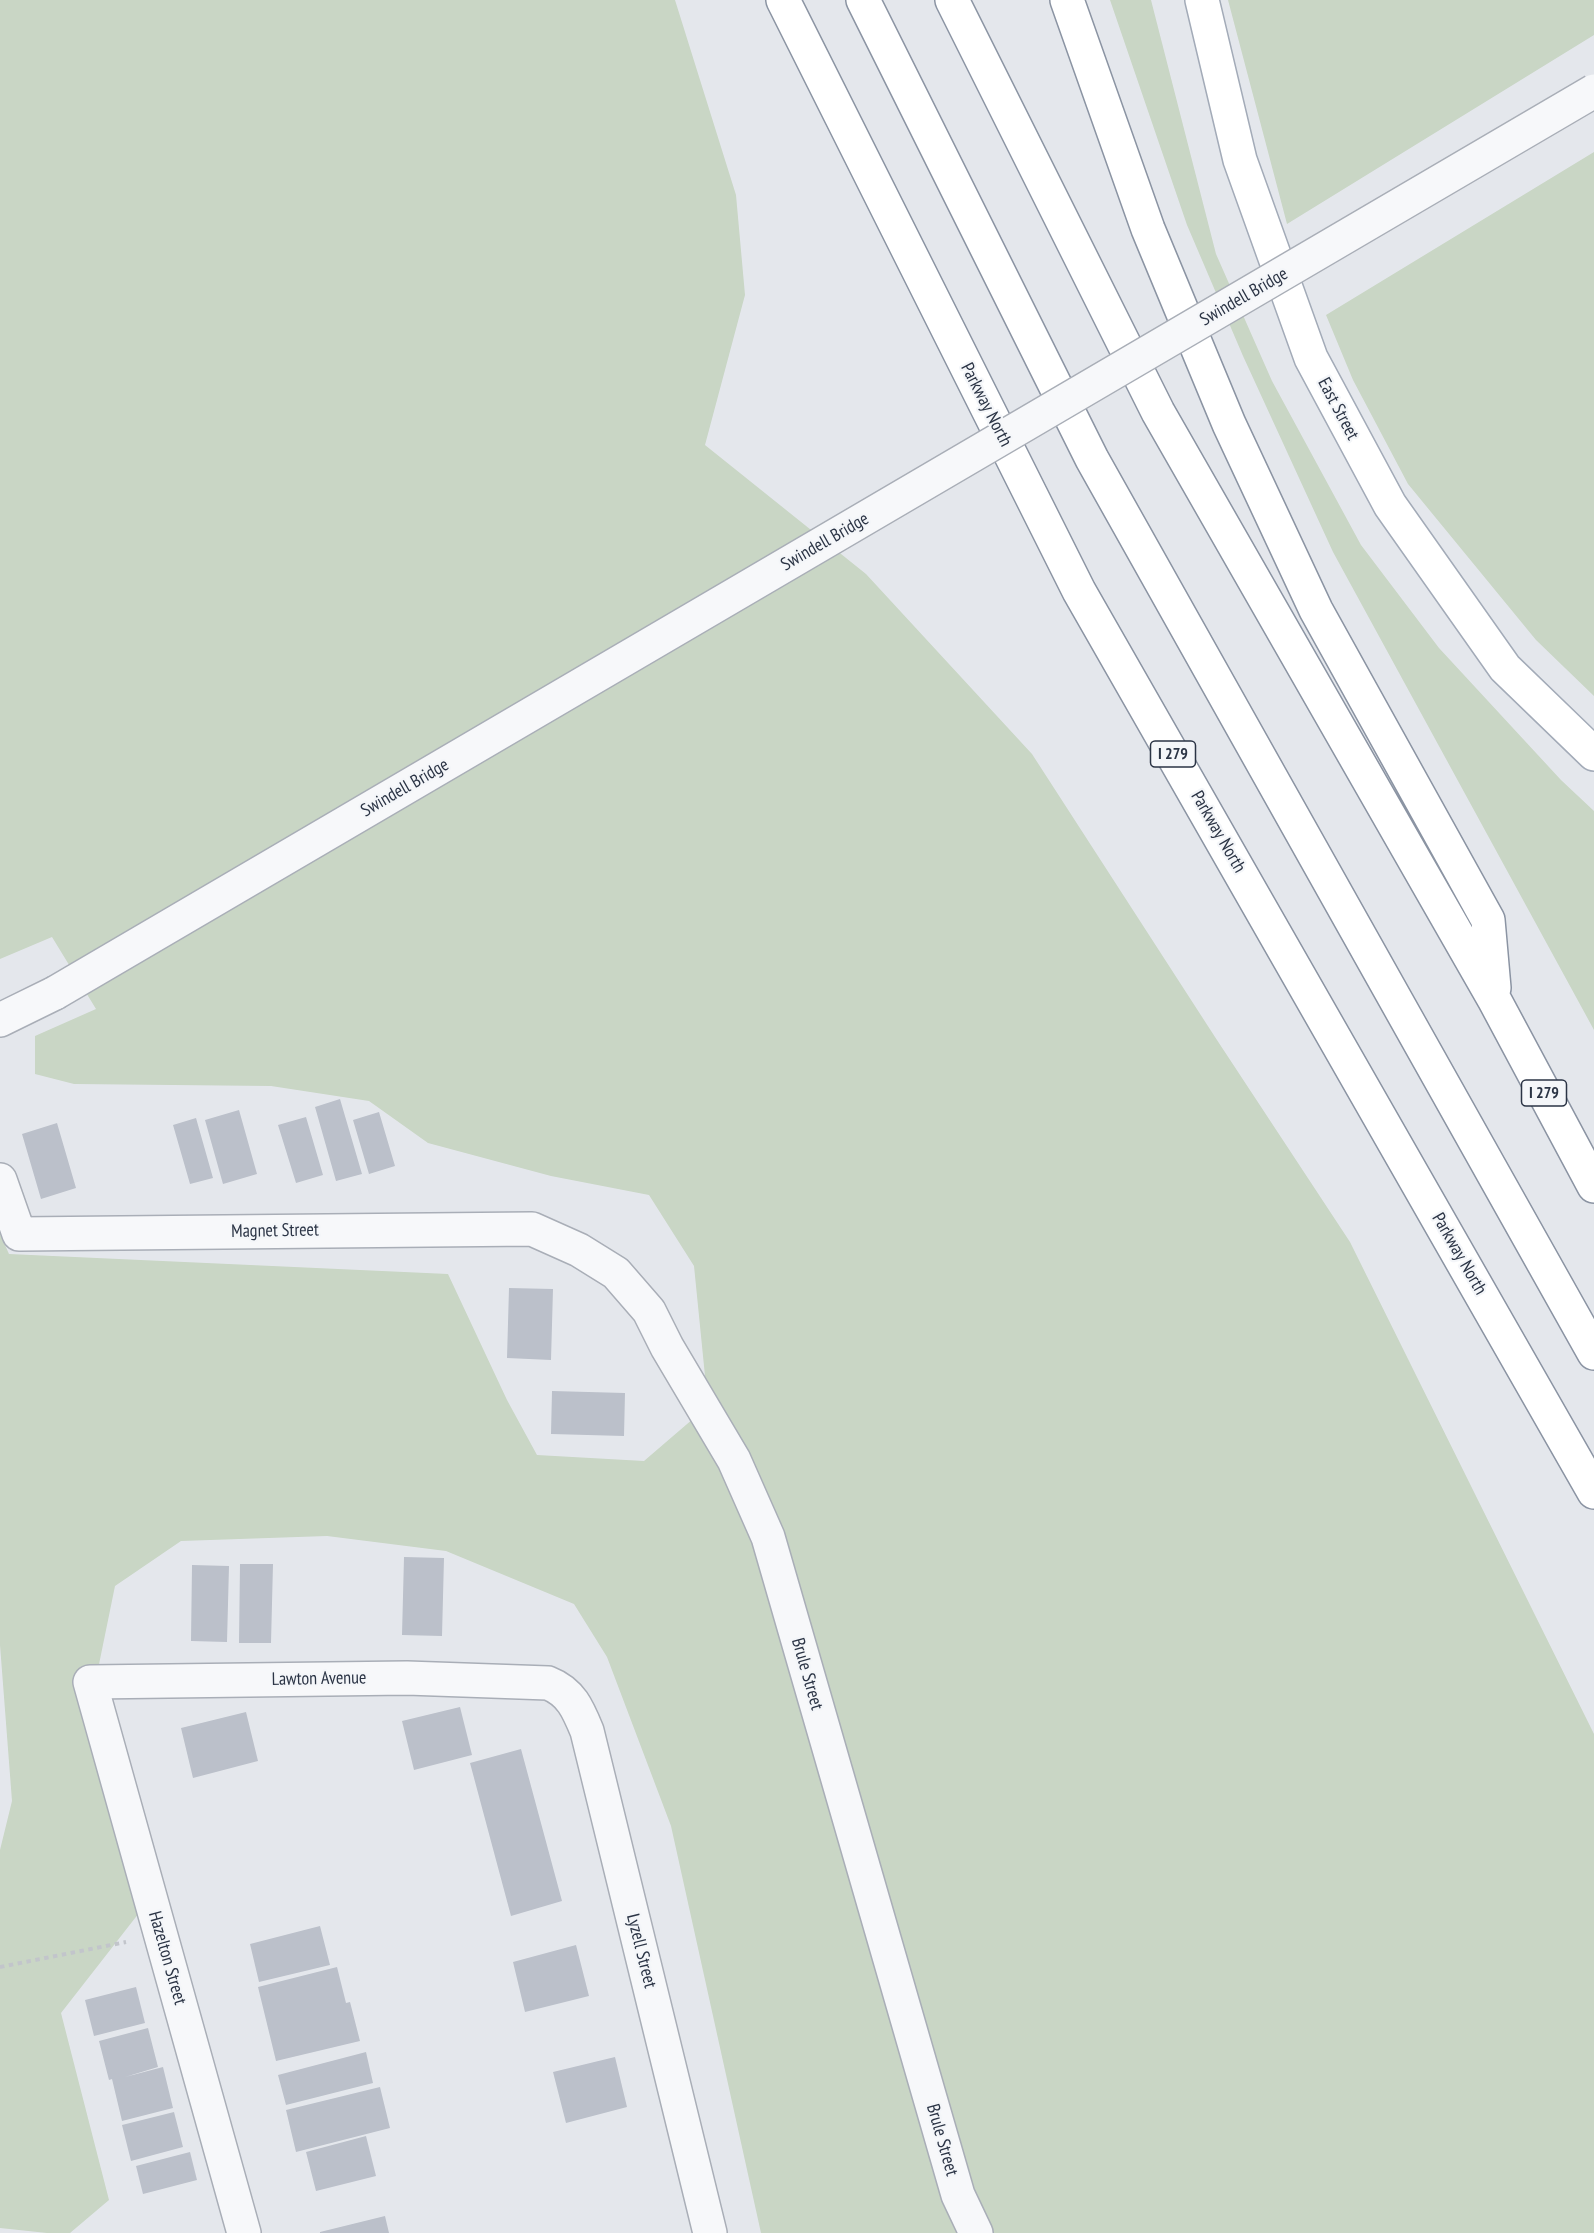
<!DOCTYPE html>
<style>
body{margin:0}
canvas{display:block;background:#e4e7ec}
</style>
<canvas width="1594" height="2233"></canvas>
<script>
const ctx = document.querySelector('canvas').getContext('2d');
ctx.lineJoin = 'round';
function paint(path, color) { ctx.fillStyle = color; ctx.fill(path, 'evenodd'); }
function trace(path, color, width, dash) { ctx.strokeStyle = color; ctx.lineWidth = width; ctx.lineCap = dash ? 'butt' : 'round'; ctx.setLineDash(dash || []); ctx.stroke(path); }
function label(font, color, halo, rows, align = 'center') {
  ctx.font = font + ' "PT Sans Narrow",sans-serif'; ctx.lineWidth = 4.5; ctx.setLineDash([]); ctx.textBaseline = 'middle'; ctx.strokeStyle = halo; ctx.fillStyle = color; for (const [text, x, y, turn = 0] of rows) {
    ctx.save(); ctx.translate(x, y); ctx.rotate((+turn || 0) * Math.PI / 180); ctx.textAlign = isNaN(turn) ? turn : align; if (halo) ctx.strokeText(text, 0, 0); ctx.fillText(text, 0, 0); ctx.restore();
  }
}
paint(new Path2D(`
 M 0,0 L 675,0 L 736,195 L 745,295 L 705,445 L 866,574 L 1032,754 L 1215,1037 L 1350,1242 L 1594,1734 L 1594,2233 L 761,2233 L 671,1826 L 607,1657 L 574,1604 L 446,1551 L 327,1536 L 181,1541 L 115,1586 L 87,1723 L 139,1913 L 61,2013 L 109,2200 L 70,2233 L 47,2233 L 0,2228 L 0,1850 L 12,1801 L 0,1645 L 0,1234 L 9,1254 L 448,1274 L 507,1400 L 537,1455 L 644,1461 L 708,1406 L 694,1266 L 649,1195 L 551,1176 L 428,1143 L 369,1101 L 271,1086 L 74,1084 L 35,1074 L 35,1036 L 96,1009 L 52,937 L 0,959 Z
 M 1110,0 L 1151,0 L 1216,254 L 1272,381 L 1361,545 L 1439,648 L 1561,780 L 1594,811 L 1594,1030 L 1333,552 L 1243,356 L 1187,225 Z
 M 1228,0 L 1594,0 L 1594,35 L 1287,224 Z
 M 1594,152 L 1594,696 L 1536,640 L 1408,484 L 1353,380 L 1326,315 Z`), '#c9d6c5');
paint(new Path2D(`
 M 340,1099 L 362,1174 L 336,1181 L 315,1107 Z
 M 239,1110 L 257,1174 L 223,1184 L 205,1120 Z
 M 379,1112 L 395,1166 L 369,1174 L 353,1120 Z
 M 306,1117 L 323,1175 L 296,1183 L 278,1125 Z
 M 196,1118 L 213,1178 L 190,1184 L 173,1125 Z
 M 57,1123 L 76,1188 L 41,1199 L 22,1134 Z
 M 509,1288 L 553,1289 L 551,1360 L 507,1358 Z
 M 552,1391 L 625,1393 L 624,1436 L 551,1434 Z
 M 404,1557 L 444,1558 L 442,1636 L 402,1635 Z
 M 240,1564 L 273,1564 L 271,1643 L 239,1643 Z
 M 192,1565 L 229,1566 L 227,1642 L 191,1641 Z
 M 460,1707 L 472,1755 L 414,1770 L 402,1721 Z
 M 246,1712 L 258,1761 L 193,1778 L 181,1728 Z
 M 521,1749 L 562,1901 L 511,1916 L 470,1763 Z
 M 320,1926 L 330,1965 L 259,1982 L 250,1944 Z
 M 576,1945 L 589,1996 L 525,2012 L 513,1962 Z
 M 337,1967 L 346,2003 L 350,2002 L 360,2041 L 276,2061 L 258,1987 Z
 M 136,1987 L 145,2023 L 94,2036 L 85,2000 Z
 M 148,2028 L 158,2067 L 125,2077 L 163,2067 L 173,2108 L 122,2121 L 112,2079 L 109,2080 L 99,2041 Z
 M 366,2052 L 373,2083 L 286,2105 L 278,2075 Z
 M 615,2057 L 627,2107 L 566,2123 L 553,2072 Z
 M 380,2087 L 390,2128 L 296,2152 L 286,2110 Z
 M 174,2112 L 183,2147 L 131,2161 L 122,2125 Z
 M 366,2136 L 376,2176 L 316,2191 L 306,2152 Z
 M 190,2152 L 197,2180 L 143,2194 L 136,2166 Z
 M 385,2216 L 389,2233 L 320,2233 L 320,2232 Z`), '#bbc0ca');
const minor = new Path2D(`
 M 0,1020 L 55,993
 M 0,1180 L 19,1234 L 532,1229 L 579,1250 L 616,1273 L 649,1311 L 667,1347 L 734,1460 L 768,1537 L 958,2195 L 976,2233
 M 244,2233 L 90,1682 L 407,1678 L 548,1683 C 571,1692 578,1709 587,1731 L 710,2233`);
const major = new Path2D(`
 M 1202,0 L 1240,160 L 1311,358 L 1390,505 L 1505,668 L 1594,754`);
const highway = new Path2D(`
 M 783,0 L 1079,591 L 1594,1492
 M 863,0 L 1092,459 L 1594,1353
 M 952,0 L 1158,412 L 1494,999 L 1594,1186
 M 1067,0 L 1148,229 L 1229,424 L 1316,610 L 1488,920 L 1494,988`);
trace(minor, '#a9aeb7', 36);
trace(major, '#a3abb8', 36);
trace(highway, '#8b94a3', 36);
trace(new Path2D(`
 M 0,1967 L 126,1942`), '#c2c5cb', 4, [4.5, 4.5]);
trace(minor, '#f7f8fa', 33);
trace(major, '#fff', 33);
trace(highway, '#fff', 33);
const minorBridge = new Path2D(`
 M 55,993 L 1594,91`);
trace(minorBridge, '#a9aeb7', 36, []);
trace(minorBridge, '#f7f8fa', 33);
for (const [x, y, w] of [
 [1173,754,45],
 [1544,1093,45]
]) { const box = new Path2D(); box.roundRect(x - w / 2, y - 13, w, 26, 4.5); ctx.fillStyle = '#f4f6f9'; ctx.fill(box); trace(box, '#2b3445', 1.5); }
label('bold 16px', '#2b3445', null, [
 ["I 279",1173,754],
 ["I 279",1544,1093]
]);
label('18px', '#2b3445', '#f4f6f9', [
 ["Swindell Bridge",1244,297,-30],
 ["Parkway North",986,405,63],
 ["East Street",1338,409,62],
 ["Swindell Bridge",825,542,-30],
 ["Swindell Bridge",405,788,-30],
 ["Parkway North",1218,832,60],
 ["Magnet Street",275,1231,-1],
 ["Parkway North",1459,1254,60],
 ["Brule Street",807,1674,74],
 ["Lawton Avenue",319,1679,-1],
 ["Lyzell Street",641,1951,76],
 ["Hazelton Street",167,1958,74],
 ["Brule Street",942,2140,74]
]);
</script>
